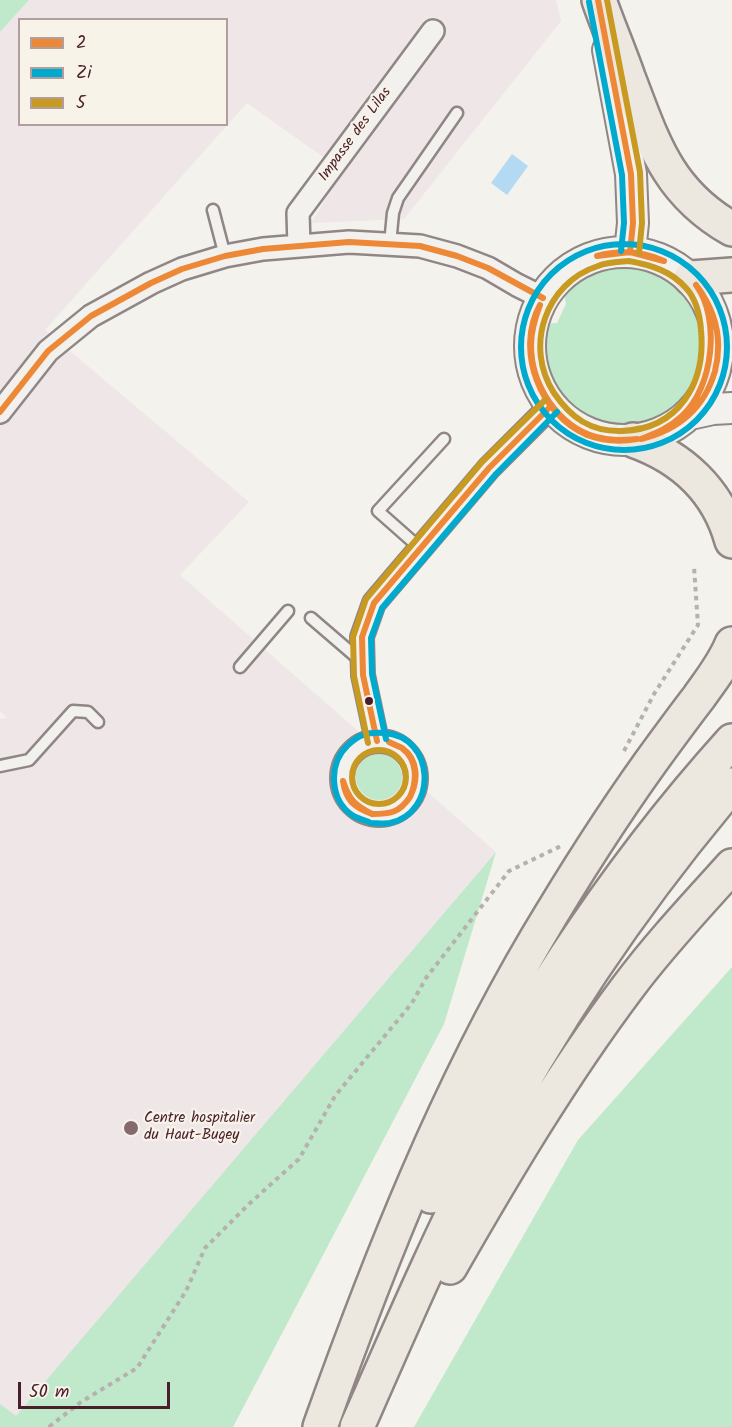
<!DOCTYPE html>
<style>
body{margin:0}
#map{position:relative;width:732px;height:1427px;overflow:hidden;background:#f4f2ec;font-family:Kalam,sans-serif}
canvas{display:block}
.legend{position:absolute;left:18px;top:18px;width:210px;height:108px;box-sizing:border-box;background:#f7f3e8;border:2px solid #b29e9c;margin:0;padding:8px 10px;list-style:none;font-size:18px;color:#4a1f2b}
.legend li{display:flex;align-items:center;gap:12px;height:30px}
.legend b{width:30px;border:2px solid #b29e9c}
.scale{position:absolute;left:18px;top:1382px;width:152px;height:27px;box-sizing:border-box;border:3px solid #4a1f2b;border-top:0;padding-left:8px;font-size:18px;line-height:21px;white-space:nowrap;color:#4a1f2b;-webkit-text-stroke:4px #f7f3e8;paint-order:stroke}
</style>
<div id="map">
<canvas width="732" height="1427"></canvas>
<ul class="legend">
<li><b style="height:8px;background:#ed8837"></b>2</li>
<li><b style="height:8px;background:#00a9ce"></b>Zi</li>
<li><b style="height:8px;background:#c89a22"></b>5</li>
</ul>
<div class="scale">50 m</div>
</div>
<script>
const ctx = document.querySelector('canvas').getContext('2d');
ctx.lineJoin = 'round';
function paint(path, color) { ctx.fillStyle = color; ctx.fill(path, 'evenodd'); }
function trace(path, color, width, dash) { ctx.strokeStyle = color; ctx.lineWidth = width; ctx.lineCap = dash ? 'butt' : 'round'; ctx.setLineDash(dash || []); ctx.stroke(path); }
function label(font, color, halo, rows, align = 'center') {
  ctx.font = font + ' Kalam,sans-serif'; ctx.lineWidth = 4.5; ctx.setLineDash([]); ctx.textBaseline = 'middle'; ctx.strokeStyle = halo; ctx.fillStyle = color; for (const [text, x, y, turn = 0] of rows) {
    ctx.save(); ctx.translate(x, y); ctx.rotate((+turn || 0) * Math.PI / 180); ctx.textAlign = isNaN(turn) ? turn : align; if (halo) ctx.strokeText(text, 0, 0); ctx.fillText(text, 0, 0); ctx.restore();
  }
}
paint(new Path2D(`
 M 29,0 L 556,0 L 561,21 L 404,219 L 311,223 L 343,171 L 247,103 L 45,330 L 249,502 L 180,575 L 496,852 L 16,1417 L 0,1404 L 0,719 L 7,718 L 0,711 L 0,32 ZM 20,20 L 226,20 L 226,124 L 20,124 Z`), '#eee6e7');
paint(new Path2D(`
 M 0,0 L 29,0 L 0,32 Z
 M 622,264 L 650,269 L 675,283 L 694,304 L 705,330 L 705,358 L 696,386 L 679,408 L 654,422 L 627,428 L 601,425 L 578,414 L 559,397 L 547,374 L 542,349 L 545,324 L 557,323 L 566,304 L 563,289 L 597,269 Z
 M356 777a23 23 0 1 1 46 0a23 23 0 1 1-46 0Z
 M 496,852 L 444,1024 L 233,1427 L 0,1427 L 0,1404 L 16,1416 Z
 M 732,967 L 732,1427 L 414,1427 L 578,1140 Z`), '#c0e8ca');
paint(new Path2D(`
 M 512,154 L 528,166 L 507,195 L 491,183 Z`), '#b3d9f3');
const lane = new Path2D(`
 M 213,210 L 225,256
 M 390,244 L 393,213 L 398,198 L 457,113
 M 421,549 L 378,511 L 444,439
 M 311,618 L 361,661
 M 240,667 L 288,611
 M 0,766 L 29,760 L 73,711 L 88,712 L 98,722`);
const street = new Path2D(`
 M 299,246 L 298,213 L 433,31
 M 0,412 L 48,351 L 91,316 L 151,283 L 182,269 L 225,256 L 263,249 L 349,242 L 420,246 L 457,256 L 488,268 L 517,285 L 543,298
 M 377,741 L 363,675 L 362,637 L 374,603 L 489,468 L 551,406
 M342 778a37 37 0 1 1 74 0a37 37 0 1 1-74 0Z`);
const secondary = new Path2D(`
 M 608,50 L 631,174 L 633,223 L 630,252
 M530 346a94 94 0 1 1 188 0a94 94 0 1 1-188 0Z
 M 690,414 L 713,409 L 732,408`);
const highway = new Path2D(`
 M 599,0 C 608,26 619,51 628,77 C 653,142 667,192 732,229
 M 691,278 L 732,275
 M 633,440 C 681,457 718,490 732,541
 M 431,1196 C 509,1033 611,875 732,741
 M 450,1267 C 505,1171 562,1075 628,987 C 660,944 697,905 732,866
 M 320,1427 C 380,1259 446,1092 537,938 C 572,879 610,819 650,763 C 666,741 682,719 699,697 C 711,680 724,664 732,644
 M 357,1427 C 398,1334 438,1240 485,1150 C 554,1019 636,898 732,785`);
trace(lane, '#8f8685', 15);
trace(street, '#8f8685', 26);
trace(secondary, '#8f8685', 34);
trace(highway, '#8f8685', 38);
trace(new Path2D(`
 M 624,751 L 654,694 L 698,625 L 694,567
 M 50,1427 L 50,1426 L 81,1402 L 137,1368 L 186,1291 L 205,1248 L 249,1204 L 299,1159 L 335,1096 L 412,1003 L 426,978 L 509,871 L 563,845`), '#b6b0ae', 4, [4.5, 4.5]);
trace(lane, '#f2f1ed', 10);
trace(street, '#f2f1ed', 21);
trace(secondary, '#f2f1ed', 30);
trace(highway, '#ede8df', 33);
trace(new Path2D(`
 M 598,0 L 631,174 L 633,223 L 630,252
 M 597,256 C 620,250 642,251 664,261
 M 597,256 L 630,252 L 664,261
 M 540,305 C 535,318 531,331 531,345 C 531,385 558,426 596,437 C 610,441 624,440 637,439
 M 540,305 C 515,350 540,415 587,435 C 603,441 621,442 637,439
 M 0,412 L 48,351 L 91,316 L 151,283 L 182,269 L 225,256 L 263,249 L 349,242 L 420,246 L 457,256 L 488,268 L 543,298
 M 641,439 C 657,433 669,428 682,416 C 713,388 721,319 696,285
 M 641,439 C 679,430 704,409 715,371 C 723,339 716,311 696,285
 M 377,741 L 363,675 L 362,637 L 374,603 L 489,468 L 551,406
 M 389,742 C 393,744 399,746 402,748 C 419,760 418,781 410,797
 M 389,742 C 393,744 398,746 402,748 C 418,760 417,781 410,797
 M 343,781 C 349,800 355,805 372,814
 M 343,781 C 346,801 354,807 372,814
 M 372,814 C 390,814 399,813 410,797`), '#ed8837', 6);
trace(new Path2D(`
 M 589,2 L 622,175 L 624,223 L 621,251
 M521 347a103 103 0 1 1 206 0a103 103 0 1 1-206 0Z
 M 386,739 L 372,674 L 371,638 L 382,608 L 496,474 L 557,412
 M 369,822 C 363,820 356,818 352,815 C 330,800 328,764 347,746 C 359,734 368,732 384,733 C 436,736 438,813 390,823 C 384,824 377,823 371,823`), '#00a9ce', 6);
trace(new Path2D(`
 M 607,0 L 640,172 L 642,223 L 639,253
 M 629,261 C 651,265 671,271 686,288 C 696,299 700,316 701,330 C 706,383 679,429 622,431 C 591,432 571,418 554,393 C 524,347 545,283 598,266 C 608,262 619,262 629,261 Z
 M 368,743 L 354,676 L 353,637 L 366,599 L 482,462 L 545,400
 M352 777a27 27 0 1 1 54 0a27 27 0 1 1-54 0Z`), '#c89a22', 6);
for (const [x, y, r, color] of [
 [369,701,5,"#4a1f2b"],
 [131,1128,8,"#86696f"]
]) { const dot = new Path2D(); dot.arc(x, y, r, 0, 2 * Math.PI); ctx.fillStyle = color; ctx.fill(dot); trace(dot, '#f7f3e8', 2); }
label('15px', '#4a1f2b', '#f7f3e8', [
 ["Impasse des Lilas",356,135,-54]
]);
label('15px', '#4a1f2b', '#f7f3e8', [
 ["Centre hospitalier",144,1119],
 ["du Haut-Bugey",144,1136]
], 'left');
</script>
